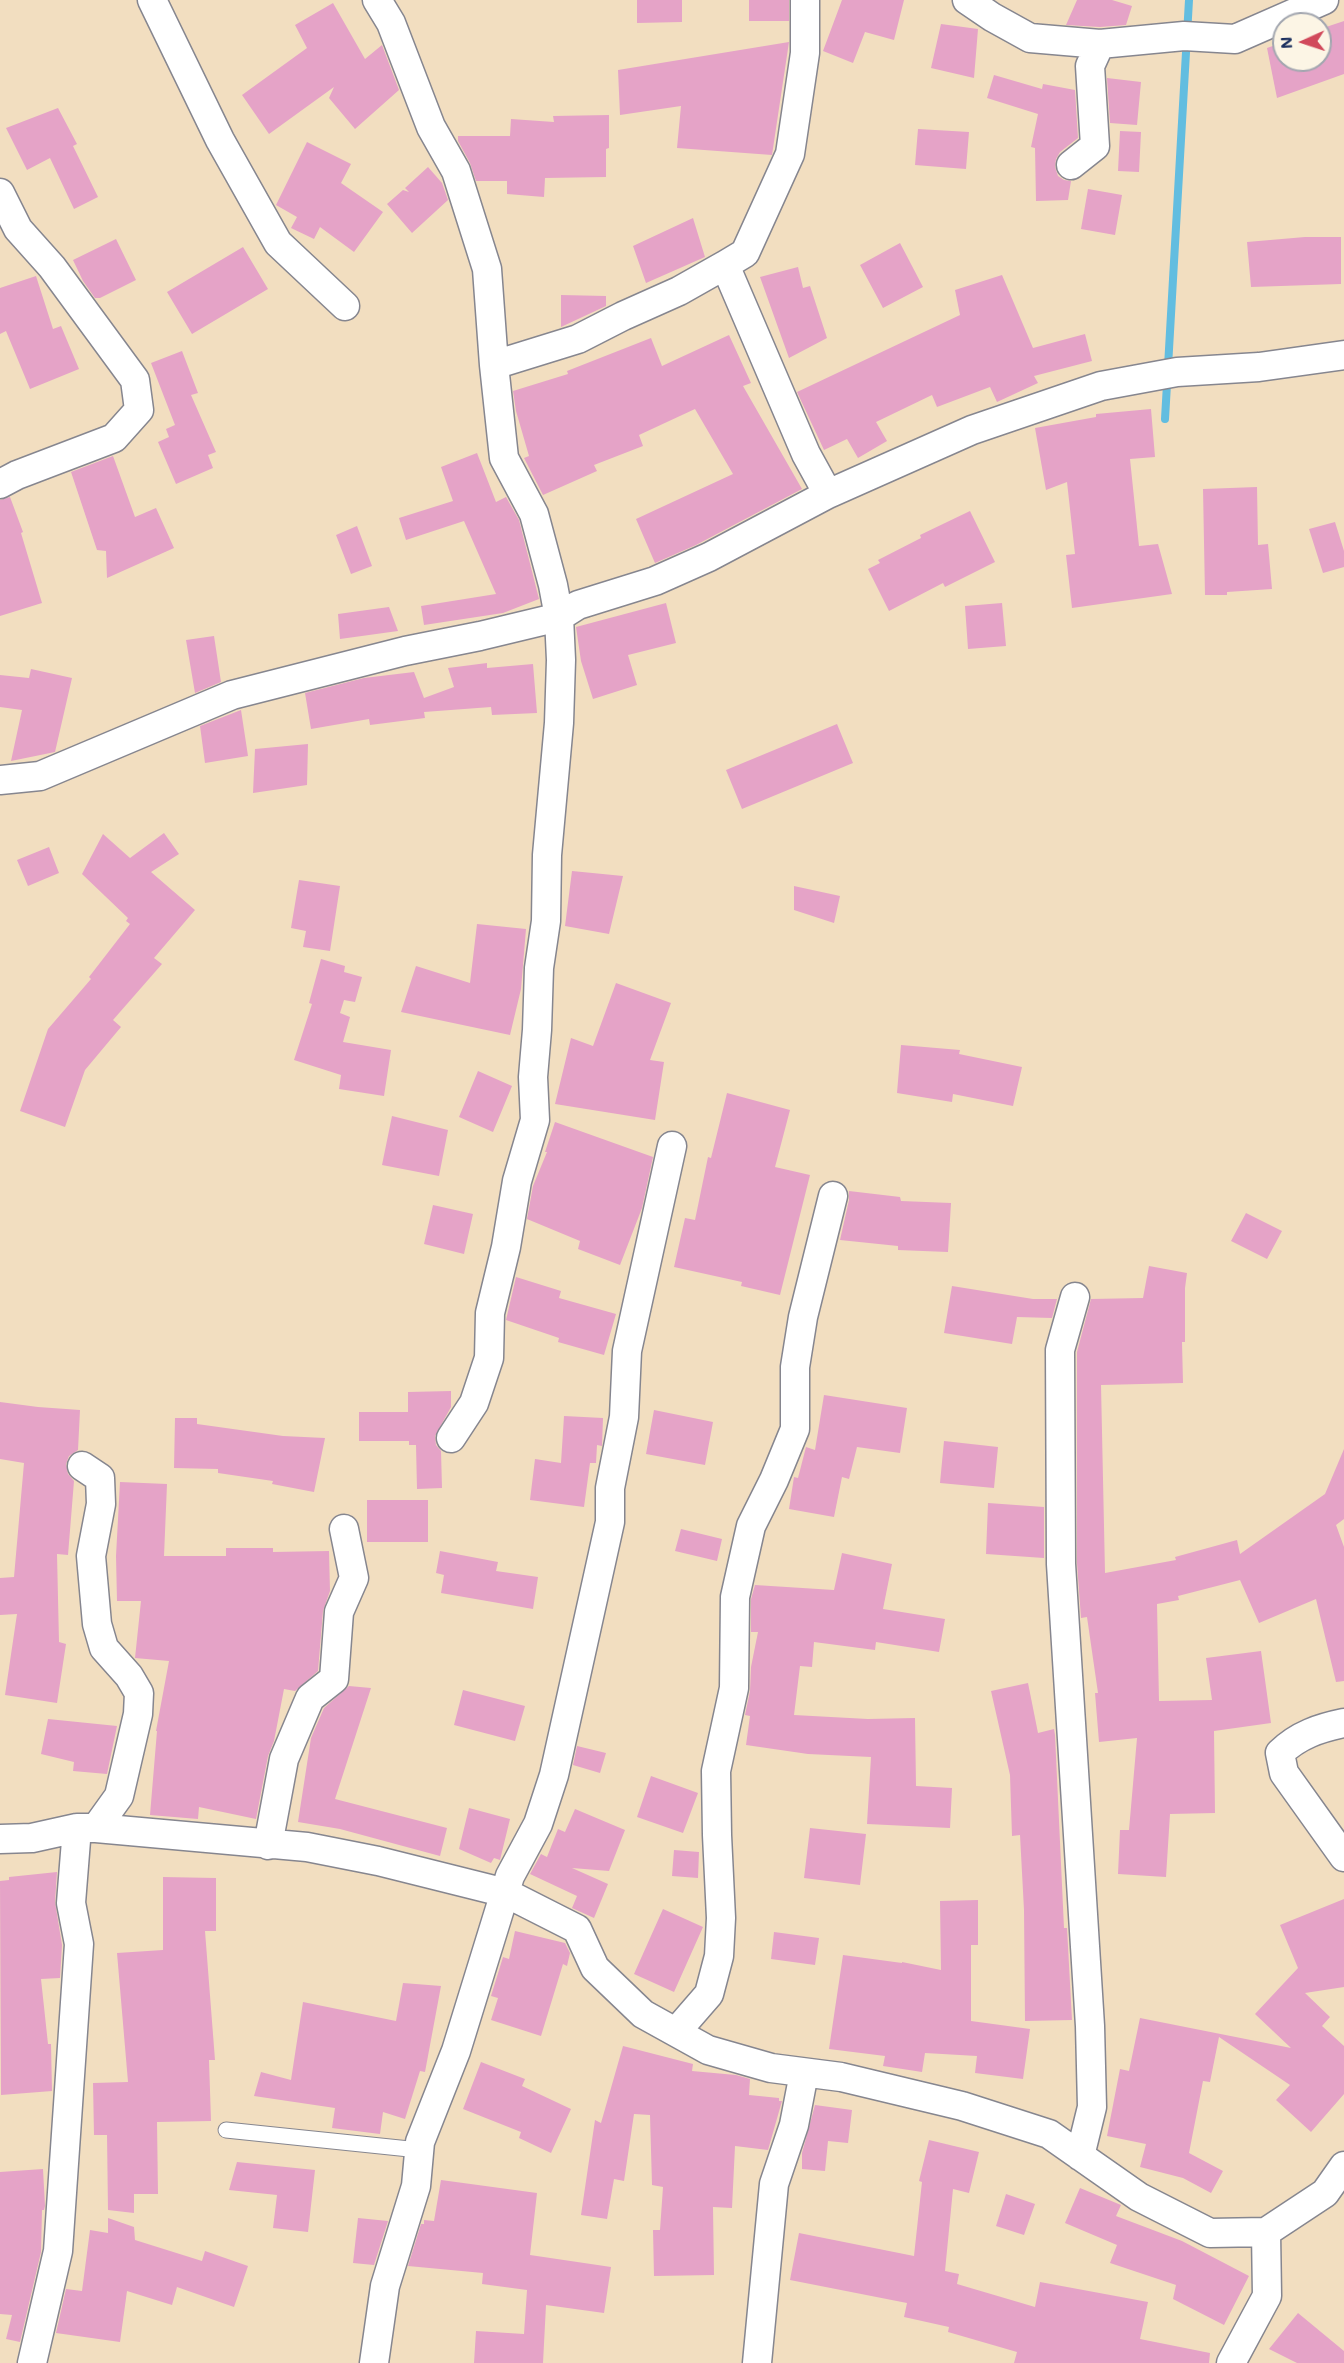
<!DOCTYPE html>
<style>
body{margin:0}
#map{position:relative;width:1344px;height:2363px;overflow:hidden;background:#f2dec0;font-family:Mali,sans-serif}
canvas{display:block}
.north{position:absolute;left:1272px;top:12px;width:60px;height:60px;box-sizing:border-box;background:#fcf5e5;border:2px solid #a2a6af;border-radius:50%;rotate:267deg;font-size:16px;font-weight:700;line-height:24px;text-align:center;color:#1b2f5e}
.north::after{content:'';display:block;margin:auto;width:21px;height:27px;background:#d1495b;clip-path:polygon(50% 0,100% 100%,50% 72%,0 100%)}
</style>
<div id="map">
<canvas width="1344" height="2363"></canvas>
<div class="north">N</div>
</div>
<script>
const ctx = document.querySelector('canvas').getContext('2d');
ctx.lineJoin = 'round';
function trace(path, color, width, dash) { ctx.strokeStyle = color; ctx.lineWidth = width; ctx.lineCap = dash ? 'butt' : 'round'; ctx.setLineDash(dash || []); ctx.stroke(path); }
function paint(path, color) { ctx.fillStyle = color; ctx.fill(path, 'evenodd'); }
trace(new Path2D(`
 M 1165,419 L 1189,0`), '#62bde0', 8);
paint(new Path2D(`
 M 637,0 L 682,0 L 682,22 L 637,23 Z
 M 749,0 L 789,0 L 789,21 L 749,21 Z
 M 842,0 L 904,0 L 894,40 L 865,32 L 853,63 L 823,51 Z
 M 1077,0 L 1112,0 L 1132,6 L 1126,25 L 1100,27 L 1066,25 Z
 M 333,3 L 365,59 L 382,45 L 399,90 L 355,129 L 329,98 L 334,87 L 269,134 L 242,95 L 307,48 L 295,25 Z
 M 1344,21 L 1344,74 L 1277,98 L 1267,48 L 1284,42 L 1284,60 L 1320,60 L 1320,29 Z
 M 941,24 L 978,29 L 974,78 L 931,68 Z
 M 789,42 L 772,155 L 677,148 L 681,106 L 620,115 L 618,70 Z
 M 994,75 L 1042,89 L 1043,84 L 1075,90 L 1078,138 L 1060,152 L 1056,159 L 1055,167 L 1058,176 L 1064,180 L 1071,181 L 1068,200 L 1036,201 L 1035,148 L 1031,147 L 1038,114 L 987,98 Z
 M 1107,78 L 1141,82 L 1137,125 L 1110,123 Z
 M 58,108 L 77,144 L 73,146 L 98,197 L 74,209 L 50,158 L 27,170 L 6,128 Z
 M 609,115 L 609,148 L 606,149 L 606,177 L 545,178 L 544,197 L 507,194 L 507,181 L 476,181 L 470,163 L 458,141 L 458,136 L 510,136 L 511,119 L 554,122 L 553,116 Z
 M 918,129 L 969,132 L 966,169 L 915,165 Z
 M 1120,131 L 1141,132 L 1139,172 L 1118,171 Z
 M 307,142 L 351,164 L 341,183 L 383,212 L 354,252 L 320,227 L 314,239 L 291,228 L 297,217 L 276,205 Z
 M 428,167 L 442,183 L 448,200 L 412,233 L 387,204 L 403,190 L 409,192 L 405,188 Z
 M 1088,189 L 1122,195 L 1115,235 L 1081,229 Z
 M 693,218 L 705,257 L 646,283 L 633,246 Z
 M 1305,237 L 1341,237 L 1341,284 L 1251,287 L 1247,242 Z
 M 116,239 L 136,280 L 100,298 L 95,298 L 83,281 L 73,260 Z
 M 900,243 L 923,287 L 883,308 L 860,265 Z
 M 243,247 L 268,289 L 192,334 L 167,292 Z
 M 798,267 L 803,288 L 810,286 L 827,338 L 789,358 L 760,277 Z
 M 1002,275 L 1033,348 L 1085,334 L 1092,361 L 1034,376 L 1038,383 L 997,402 L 990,387 L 937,407 L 932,395 L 876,422 L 887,441 L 858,458 L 847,439 L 824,450 L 797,392 L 960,315 L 955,290 Z
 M 36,276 L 53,329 L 61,326 L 79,369 L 30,389 L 6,331 L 0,334 L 0,288 Z
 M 561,295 L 606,296 L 606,306 L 561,327 Z
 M 729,335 L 751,383 L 743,386 L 802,489 L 696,545 L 655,563 L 636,519 L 733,474 L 695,409 L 639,435 L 643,446 L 594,465 L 597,471 L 543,495 L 524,458 L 529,456 L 516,411 L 513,391 L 568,374 L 567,371 L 651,338 L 662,366 Z
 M 182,351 L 198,393 L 191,395 L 216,452 L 208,455 L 213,468 L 176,484 L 158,442 L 169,437 L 166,429 L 175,425 L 151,363 Z
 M 1151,409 L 1155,457 L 1130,459 L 1139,546 L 1158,544 L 1172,594 L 1072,608 L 1066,555 L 1075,554 L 1067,482 L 1046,490 L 1035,428 L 1096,417 L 1096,414 Z
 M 477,453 L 496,502 L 506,497 L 519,520 L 539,599 L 503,613 L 424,625 L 421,606 L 496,594 L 464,521 L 406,540 L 399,518 L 453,501 L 441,467 Z
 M 113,456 L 135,517 L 156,508 L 174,548 L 107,578 L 106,551 L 97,550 L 71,472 Z
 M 1257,487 L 1258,545 L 1268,544 L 1272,589 L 1227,592 L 1227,595 L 1205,595 L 1203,489 Z
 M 10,497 L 23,532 L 21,533 L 42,603 L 0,616 L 0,500 Z
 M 970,511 L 995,562 L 945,587 L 943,583 L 889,611 L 868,569 L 880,563 L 878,560 L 921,538 L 920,535 Z
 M 1335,522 L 1344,551 L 1344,567 L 1323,573 L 1309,529 Z
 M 357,526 L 372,566 L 351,574 L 336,535 Z
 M 666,603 L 676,643 L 628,655 L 637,685 L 593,699 L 581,661 L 576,627 Z
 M 1002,603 L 1006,646 L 968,649 L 965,606 Z
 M 389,607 L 398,631 L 340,639 L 338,614 Z
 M 214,636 L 221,682 L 195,693 L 186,640 Z
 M 487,663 L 487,668 L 533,664 L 537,713 L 492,715 L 491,707 L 424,712 L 425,718 L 370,725 L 369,719 L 311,729 L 305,693 L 364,678 L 414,672 L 424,698 L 454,687 L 448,668 Z
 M 31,669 L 72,678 L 55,752 L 11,761 L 22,710 L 0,707 L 0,675 L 29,678 Z
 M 241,710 L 248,756 L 205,763 L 200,726 Z
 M 837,724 L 853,763 L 742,809 L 726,770 Z
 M 308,744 L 307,785 L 253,793 L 255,749 Z
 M 164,833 L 179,854 L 151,872 L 195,910 L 154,958 L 162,964 L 113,1020 L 121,1027 L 85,1070 L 65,1127 L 20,1111 L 48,1029 L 91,979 L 89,977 L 130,924 L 126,921 L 128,918 L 82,874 L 103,834 L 130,858 Z
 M 49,847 L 59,873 L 28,886 L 17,860 Z
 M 572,871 L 623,876 L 609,934 L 565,926 Z
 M 299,880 L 340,886 L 330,951 L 303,947 L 306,931 L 291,928 Z
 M 794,886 L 840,896 L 834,923 L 794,910 Z
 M 477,924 L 526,929 L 521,989 L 510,1035 L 401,1012 L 416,966 L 470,983 Z
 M 321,959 L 345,966 L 344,972 L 362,977 L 355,1002 L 344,1000 L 340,1013 L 350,1017 L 343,1042 L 391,1050 L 384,1096 L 339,1089 L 341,1075 L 294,1060 L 312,1004 L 309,1003 Z
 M 616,983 L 671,1003 L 650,1060 L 664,1062 L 655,1120 L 555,1104 L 571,1038 L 593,1046 Z
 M 901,1045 L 960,1050 L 959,1054 L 1022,1067 L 1013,1106 L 953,1094 L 952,1102 L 897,1093 Z
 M 478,1071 L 512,1086 L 493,1132 L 459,1117 Z
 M 727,1093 L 790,1110 L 775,1167 L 810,1175 L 780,1295 L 741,1286 L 742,1282 L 674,1267 L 685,1218 L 695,1220 L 708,1157 L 711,1158 Z
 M 392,1116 L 448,1130 L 439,1176 L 382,1165 Z
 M 555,1122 L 653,1157 L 642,1208 L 620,1265 L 578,1249 L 580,1241 L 527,1219 L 533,1186 L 547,1152 L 545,1152 Z
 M 849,1191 L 900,1197 L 901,1201 L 951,1203 L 948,1252 L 898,1250 L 898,1246 L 840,1240 L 849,1200 Z
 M 433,1205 L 473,1214 L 464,1254 L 424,1244 Z
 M 1246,1213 L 1282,1231 L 1267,1259 L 1231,1241 Z
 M 1149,1266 L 1187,1273 L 1185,1288 L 1185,1342 L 1182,1342 L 1183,1383 L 1101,1385 L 1105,1573 L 1176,1560 L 1175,1557 L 1237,1540 L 1240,1554 L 1325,1494 L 1344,1449 L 1344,1519 L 1336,1525 L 1344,1547 L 1344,1681 L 1336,1682 L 1316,1599 L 1259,1623 L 1240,1580 L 1178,1596 L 1179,1600 L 1157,1604 L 1159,1701 L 1212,1700 L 1206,1658 L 1261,1651 L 1271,1723 L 1214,1731 L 1215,1813 L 1170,1814 L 1166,1877 L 1118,1874 L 1120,1830 L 1129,1830 L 1137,1738 L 1099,1742 L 1095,1693 L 1098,1693 L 1087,1617 L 1081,1618 L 1077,1563 L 1077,1352 L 1091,1299 L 1143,1298 Z
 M 516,1277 L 561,1291 L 559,1298 L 616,1314 L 604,1355 L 558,1342 L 559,1338 L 506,1320 Z
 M 952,1286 L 1033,1299 L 1057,1299 L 1052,1318 L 1017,1317 L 1012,1344 L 944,1333 Z
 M 451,1391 L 451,1407 L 435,1436 L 436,1445 L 441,1451 L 442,1488 L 417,1489 L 416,1445 L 409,1445 L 409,1441 L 359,1441 L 359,1412 L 408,1412 L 408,1392 Z
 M 824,1395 L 907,1408 L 900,1453 L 857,1447 L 849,1479 L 842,1477 L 834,1517 L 789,1509 L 794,1477 L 798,1478 L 806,1447 L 815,1450 Z
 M 0,1402 L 38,1407 L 80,1410 L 78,1450 L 69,1456 L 66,1464 L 68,1474 L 74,1481 L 68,1555 L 57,1554 L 59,1642 L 66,1644 L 57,1703 L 5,1695 L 17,1614 L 0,1615 L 0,1578 L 14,1577 L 24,1463 L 0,1459 Z
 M 654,1410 L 713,1422 L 705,1465 L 646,1454 Z
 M 564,1416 L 603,1418 L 602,1446 L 597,1445 L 596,1463 L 590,1463 L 584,1507 L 530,1500 L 535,1459 L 561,1463 Z
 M 175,1418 L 197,1418 L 197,1424 L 283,1436 L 325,1438 L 314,1492 L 272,1484 L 273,1481 L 218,1473 L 218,1469 L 174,1468 Z
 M 944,1441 L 998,1447 L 994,1488 L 940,1483 Z
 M 120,1482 L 167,1484 L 164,1556 L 226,1556 L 226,1548 L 273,1548 L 273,1552 L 329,1551 L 330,1591 L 323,1611 L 318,1671 L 295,1691 L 284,1689 L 274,1741 L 268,1756 L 256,1819 L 199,1807 L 198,1819 L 150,1815 L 157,1731 L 156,1731 L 169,1661 L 135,1658 L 141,1601 L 117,1601 L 116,1556 Z
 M 367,1500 L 428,1500 L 428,1542 L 367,1542 Z
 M 988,1503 L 1044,1507 L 1044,1558 L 986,1554 Z
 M 681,1529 L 722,1539 L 717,1561 L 675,1551 Z
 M 440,1551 L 498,1562 L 496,1571 L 538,1577 L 533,1609 L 441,1593 L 444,1575 L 436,1573 Z
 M 842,1553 L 892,1564 L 883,1609 L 945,1619 L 939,1652 L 876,1642 L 875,1650 L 814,1642 L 812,1667 L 800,1666 L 794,1715 L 868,1719 L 915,1718 L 916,1786 L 952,1788 L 950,1828 L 867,1824 L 871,1757 L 808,1754 L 746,1745 L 750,1716 L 745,1715 L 750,1691 L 751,1667 L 758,1632 L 751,1632 L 751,1599 L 755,1585 L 834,1590 Z
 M 1028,1683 L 1038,1733 L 1054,1729 L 1055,1735 L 1064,1928 L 1067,1928 L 1072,2020 L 1025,2021 L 1024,1910 L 1020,1835 L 1012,1836 L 1010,1775 L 991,1691 Z
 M 349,1686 L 371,1688 L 335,1799 L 447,1828 L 440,1856 L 340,1829 L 298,1822 L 311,1738 L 324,1708 Z
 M 463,1690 L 525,1706 L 515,1741 L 454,1725 Z
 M 48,1719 L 117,1726 L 107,1774 L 73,1771 L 74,1762 L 41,1754 Z
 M 577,1746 L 606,1753 L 600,1773 L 573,1765 Z
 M 651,1776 L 698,1793 L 683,1833 L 637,1817 Z
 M 469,1808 L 510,1819 L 500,1860 L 494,1858 L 491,1863 L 459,1849 Z
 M 575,1809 L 625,1830 L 609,1871 L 572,1868 L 608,1884 L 594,1918 L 572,1908 L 577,1896 L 530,1874 L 541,1854 L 547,1857 L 558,1829 L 565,1832 Z
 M 810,1828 L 866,1834 L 860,1885 L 804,1878 Z
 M 674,1850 L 699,1852 L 698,1878 L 672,1876 Z
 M 57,1872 L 55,1902 L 62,1945 L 60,1978 L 41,1979 L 48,2044 L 51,2044 L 52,2091 L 1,2095 L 0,1881 L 9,1880 L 9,1877 Z
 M 163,1877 L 216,1878 L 216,1931 L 205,1931 L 215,2060 L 209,2060 L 211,2121 L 157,2122 L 158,2194 L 134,2194 L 134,2213 L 108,2210 L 107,2135 L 94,2135 L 93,2083 L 128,2082 L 117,1953 L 163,1950 Z
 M 1344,1899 L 1344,1987 L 1305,1993 L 1330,2017 L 1322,2026 L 1344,2046 L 1344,2094 L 1311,2132 L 1276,2100 L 1290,2085 L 1219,2037 L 1210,2082 L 1203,2081 L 1189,2153 L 1223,2171 L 1211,2193 L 1183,2178 L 1140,2167 L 1146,2144 L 1107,2136 L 1120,2069 L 1129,2071 L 1140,2018 L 1291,2048 L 1255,2014 L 1298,1968 L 1280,1925 Z
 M 978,1900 L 978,1945 L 971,1945 L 971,2021 L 1030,2029 L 1023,2079 L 975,2073 L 977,2056 L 925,2053 L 922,2072 L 883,2066 L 885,2056 L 829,2049 L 843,1955 L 902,1963 L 902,1962 L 941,1970 L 940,1901 Z
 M 663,1909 L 703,1927 L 674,1992 L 634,1974 Z
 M 515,1931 L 565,1943 L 570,1953 L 567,1966 L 563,1964 L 541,2036 L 491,2020 L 498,1998 L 491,1996 L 503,1957 L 509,1959 Z
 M 774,1932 L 819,1938 L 815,1965 L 771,1959 Z
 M 403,1983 L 441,1986 L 425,2072 L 420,2071 L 405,2119 L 383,2112 L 380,2134 L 332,2128 L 335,2108 L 254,2096 L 261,2072 L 291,2080 L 303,2002 L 396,2021 Z
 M 623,2046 L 693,2064 L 692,2071 L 736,2075 L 750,2079 L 749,2095 L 779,2098 L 779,2101 L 782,2101 L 768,2150 L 735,2146 L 732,2208 L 713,2207 L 714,2275 L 654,2276 L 653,2230 L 660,2230 L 663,2187 L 652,2185 L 650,2115 L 634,2114 L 624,2181 L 614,2179 L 607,2219 L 581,2215 L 595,2120 L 601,2123 Z
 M 481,2062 L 525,2079 L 522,2086 L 571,2109 L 551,2153 L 519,2138 L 521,2132 L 463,2109 Z
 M 815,2105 L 852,2110 L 848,2143 L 828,2141 L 825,2171 L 802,2169 L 802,2153 Z
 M 929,2140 L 979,2152 L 969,2193 L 953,2189 L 945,2271 L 959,2274 L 957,2284 L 1035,2307 L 1040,2282 L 1148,2302 L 1140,2339 L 1210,2353 L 1209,2363 L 1014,2363 L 1017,2352 L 948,2332 L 949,2327 L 904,2317 L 907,2303 L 790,2280 L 799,2233 L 914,2256 L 922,2182 L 919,2181 Z
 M 237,2162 L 315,2170 L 308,2232 L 273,2228 L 277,2195 L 229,2190 Z
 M 43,2169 L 45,2206 L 44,2210 L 42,2210 L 41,2252 L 20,2342 L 6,2339 L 12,2315 L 0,2314 L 0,2172 Z
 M 441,2180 L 537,2193 L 530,2255 L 611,2267 L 604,2313 L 546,2305 L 543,2363 L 474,2363 L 476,2331 L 524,2334 L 527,2290 L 482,2284 L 483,2273 L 408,2266 L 421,2224 L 424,2224 L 424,2220 L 434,2221 Z
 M 1080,2188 L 1121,2205 L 1116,2216 L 1182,2241 L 1249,2276 L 1224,2325 L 1173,2299 L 1176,2285 L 1110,2263 L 1117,2245 L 1065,2223 Z
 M 1006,2194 L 1035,2204 L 1024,2235 L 996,2226 Z
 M 108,2218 L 134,2227 L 135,2240 L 202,2261 L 205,2251 L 248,2266 L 234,2307 L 177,2287 L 172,2305 L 127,2291 L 120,2342 L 56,2333 L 66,2289 L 82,2291 L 90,2230 L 108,2233 Z
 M 358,2218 L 388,2221 L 374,2265 L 353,2263 Z
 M 1298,2313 L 1344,2351 L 1344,2363 L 1297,2363 L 1269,2349 Z`), '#e5a3c7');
const lane = new Path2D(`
 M 226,2130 L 419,2150`);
const street = new Path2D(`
 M 152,0 L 220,140 L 278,243 L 345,306
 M 377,0 L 391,23 L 431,127 L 456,171 L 487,269 L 494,365
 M 805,0 L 805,53 L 790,154 L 745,253 L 725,265 L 806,454 L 828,494
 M 967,0 L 992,17 L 1030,38 L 1100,44 L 1184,36 L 1235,39 L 1324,0
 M 1071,165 L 1095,146 L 1090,66 L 1100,44
 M 0,193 L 18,229 L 52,267 L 135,380 L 139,410 L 114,438 L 17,475 L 0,484
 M 0,780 L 40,776 L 232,695 L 405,651 L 480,636 L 559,617 L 553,585 L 534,514 L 504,458 L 494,365 L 578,339 L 623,316 L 679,291 L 725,265
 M 1075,1297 L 1060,1350 L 1061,1564 L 1090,2026 L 1092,2107 L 1080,2156
 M 451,1438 L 474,1403 L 489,1358 L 490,1313 L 506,1247 L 517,1181 L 535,1120 L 533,1077 L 537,1030 L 539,968 L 546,921 L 547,855 L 559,723 L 561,660 L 559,617 L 578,605 L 655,581 L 709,557 L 828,494 L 972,430 L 1101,386 L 1177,372 L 1259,367 L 1344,355
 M 82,1466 L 100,1478 L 101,1504 L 91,1556 L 97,1624 L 104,1648 L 129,1676 L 139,1693 L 138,1714 L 119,1796 L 96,1828
 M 1344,1723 C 1320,1728 1298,1735 1280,1753 L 1284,1773 L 1344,1857
 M 0,1839 L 32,1838 L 77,1828 L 96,1828 L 307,1847 L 378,1861 L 506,1893 L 577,1929 L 595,1968 L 643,2014 L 708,2050 L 771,2068 L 841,2077 L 962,2106 L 1049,2134 L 1139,2197 L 1210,2233 L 1266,2232 L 1325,2193 L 1344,2166
 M 268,1845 L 284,1759 L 310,1698 L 334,1679 L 339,1612 L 354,1578 L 344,1529
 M 676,2032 L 709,1994 L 719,1956 L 721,1918 L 717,1835 L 716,1771 L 734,1688 L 735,1597 L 751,1526 L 774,1480 L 795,1429 L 795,1367 L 803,1317 L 833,1196
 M 32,2363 L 58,2251 L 79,1944 L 71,1903 L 77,1828
 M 374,2363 L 385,2286 L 416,2186 L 420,2142 L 456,2051 L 510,1876 L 538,1824 L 554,1775 L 610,1522 L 610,1488 L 624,1417 L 627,1351 L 672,1146
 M 757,2363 L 774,2184 L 794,2125 L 804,2073
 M 1231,2363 L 1267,2296 L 1266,2232`);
trace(lane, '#86868f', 17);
trace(street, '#86868f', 31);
trace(lane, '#fff', 15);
trace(street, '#fff', 28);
</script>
